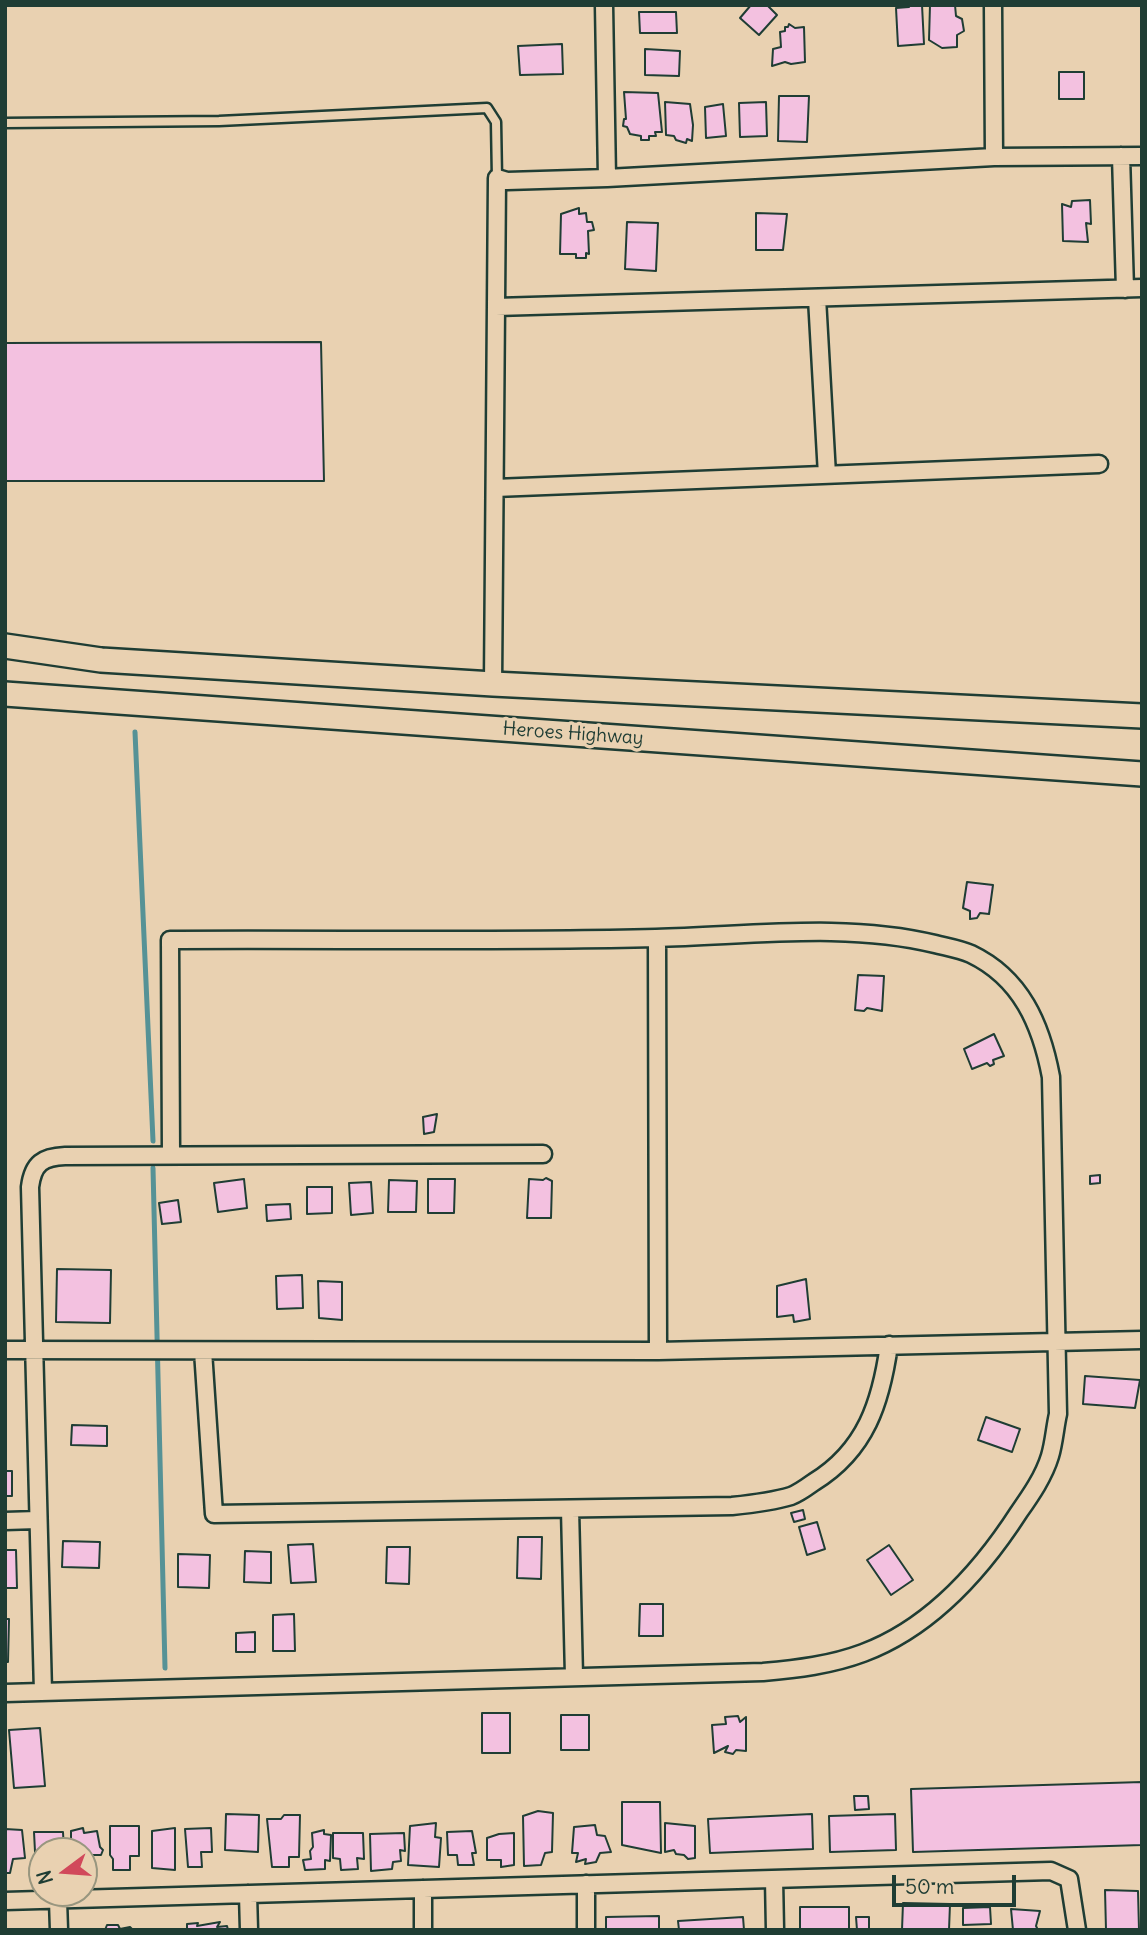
<!DOCTYPE html>
<style>
body{margin:0}
#map{position:relative;width:1147px;height:1935px;overflow:hidden;background:#e9d1b1;font-family:Delius,sans-serif}
canvas{display:block}
.frame{position:absolute;inset:0;border:7px solid #1f3d34;pointer-events:none}
.north{position:absolute;left:28px;top:1837px;width:70px;height:70px;box-sizing:border-box;background:#e9d1b1;border:2px solid #98967f;border-radius:50%;rotate:254deg;font-size:19px;font-weight:700;line-height:28px;text-align:center;color:#1f3d34}
.north::after{content:'';display:block;margin:auto;width:24px;height:32px;background:#d1495b;clip-path:polygon(50% 0,100% 100%,50% 72%,0 100%)}
.scale{position:absolute;left:892px;top:1875px;width:124px;height:32px;box-sizing:border-box;border:4px solid #1f3d34;border-top:0;padding-left:9px;font-size:21px;line-height:24px;white-space:nowrap;color:#1f3d34;-webkit-text-stroke:5px #e9d1b1;paint-order:stroke}
</style>
<div id="map">
<canvas width="1147" height="1935"></canvas>
<div class="frame"></div>
<div class="north">N</div>
<div class="scale">50 m</div>
</div>
<script>
const ctx = document.querySelector('canvas').getContext('2d');
ctx.lineJoin = 'round';
function trace(path, color, width, dash) { ctx.strokeStyle = color; ctx.lineWidth = width; ctx.lineCap = dash ? 'butt' : 'round'; ctx.setLineDash(dash || []); ctx.stroke(path); }
function paint(path, color) { ctx.fillStyle = color; ctx.fill(path, 'evenodd'); }
function label(font, color, halo, rows, align = 'center') {
  ctx.font = font + ' Delius,sans-serif'; ctx.lineWidth = 7; ctx.setLineDash([]); ctx.textBaseline = 'middle'; ctx.strokeStyle = halo; ctx.fillStyle = color; for (const [text, x, y, turn = 0] of rows) {
    ctx.save(); ctx.translate(x, y); ctx.rotate((+turn || 0) * Math.PI / 180); ctx.textAlign = isNaN(turn) ? turn : align; if (halo) ctx.strokeText(text, 0, 0); ctx.fillText(text, 0, 0); ctx.restore();
  }
}
trace(new Path2D(`
 M 135,732 L 153,1141
 M 153,1168 L 165,1668`), '#569296', 5);
const building = new Path2D(`
 M 751,5 L 767,5 L 777,15 L 759,35 L 740,18 Z
 M 909,5 L 922,5 L 924,44 L 898,46 L 896,8 L 909,7 Z
 M 930,5 L 955,5 L 956,16 L 962,19 L 964,31 L 957,35 L 957,47 L 942,48 L 929,40 Z
 M 639,12 L 676,12 L 677,33 L 640,33 Z
 M 789,24 L 795,28 L 804,27 L 805,62 L 791,64 L 785,62 L 772,66 L 773,49 L 781,47 L 780,32 L 785,31 L 785,27 L 788,27 Z
 M 562,44 L 563,74 L 520,75 L 518,46 Z
 M 645,49 L 680,51 L 679,76 L 645,75 Z
 M 1059,72 L 1084,72 L 1084,99 L 1059,99 Z
 M 624,92 L 658,93 L 662,132 L 655,132 L 656,136 L 649,136 L 649,140 L 641,140 L 641,136 L 630,134 L 627,127 L 623,126 L 624,119 L 626,119 Z
 M 779,96 L 809,96 L 807,142 L 778,141 Z
 M 665,102 L 690,104 L 693,125 L 692,141 L 687,139 L 686,143 L 676,140 L 674,136 L 666,135 Z
 M 766,102 L 767,136 L 740,137 L 739,103 Z
 M 723,104 L 726,136 L 706,138 L 705,107 Z
 M 1090,200 L 1091,224 L 1086,223 L 1088,242 L 1063,241 L 1062,204 L 1071,207 L 1072,201 Z
 M 579,208 L 579,214 L 586,213 L 587,222 L 592,222 L 594,230 L 588,231 L 589,254 L 586,253 L 586,258 L 576,258 L 576,254 L 560,254 L 561,214 Z
 M 756,213 L 787,214 L 783,250 L 756,250 Z
 M 627,222 L 658,223 L 656,271 L 625,269 Z
 M 321,342 L 324,481 L 5,481 L 5,343 Z
 M 967,882 L 993,885 L 989,914 L 980,913 L 977,918 L 970,919 L 970,911 L 963,908 Z
 M 858,975 L 884,976 L 882,1011 L 867,1008 L 864,1011 L 855,1010 Z
 M 994,1034 L 1004,1056 L 993,1060 L 994,1064 L 990,1066 L 987,1063 L 972,1069 L 964,1049 Z
 M 437,1114 L 434,1132 L 424,1134 L 423,1117 Z
 M 1100,1175 L 1100,1183 L 1090,1184 L 1090,1176 Z
 M 546,1178 L 552,1181 L 551,1218 L 527,1218 L 529,1179 L 543,1180 Z
 M 244,1179 L 247,1208 L 218,1212 L 214,1183 Z
 M 428,1179 L 455,1179 L 454,1213 L 428,1213 Z
 M 389,1180 L 417,1181 L 416,1212 L 388,1212 Z
 M 371,1182 L 373,1213 L 351,1215 L 349,1183 Z
 M 307,1187 L 332,1187 L 332,1213 L 307,1214 Z
 M 178,1200 L 181,1222 L 162,1224 L 159,1203 Z
 M 290,1204 L 291,1219 L 267,1221 L 266,1205 Z
 M 57,1269 L 111,1270 L 110,1323 L 56,1322 Z
 M 302,1275 L 303,1308 L 277,1309 L 276,1276 Z
 M 806,1279 L 810,1319 L 794,1322 L 793,1315 L 777,1317 L 777,1286 Z
 M 318,1281 L 342,1282 L 342,1320 L 319,1318 Z
 M 1085,1376 L 1140,1380 L 1135,1408 L 1083,1404 Z
 M 986,1417 L 1020,1429 L 1012,1452 L 978,1440 Z
 M 72,1425 L 107,1426 L 107,1446 L 71,1445 Z
 M 5,1471 L 12,1471 L 12,1496 L 5,1496 Z
 M 803,1510 L 805,1519 L 794,1522 L 791,1513 Z
 M 817,1522 L 825,1549 L 807,1555 L 799,1527 Z
 M 518,1537 L 542,1537 L 541,1579 L 517,1578 Z
 M 63,1541 L 100,1542 L 99,1568 L 62,1567 Z
 M 313,1544 L 316,1582 L 291,1583 L 288,1545 Z
 M 889,1545 L 913,1580 L 891,1595 L 867,1560 Z
 M 387,1547 L 410,1547 L 409,1584 L 386,1583 Z
 M 5,1550 L 16,1550 L 17,1588 L 5,1588 Z
 M 245,1551 L 271,1552 L 271,1583 L 244,1582 Z
 M 178,1554 L 210,1555 L 209,1588 L 178,1587 Z
 M 640,1604 L 663,1604 L 663,1636 L 639,1636 Z
 M 294,1614 L 295,1651 L 273,1651 L 273,1615 Z
 M 5,1619 L 9,1619 L 8,1662 L 5,1662 Z
 M 255,1632 L 255,1652 L 236,1652 L 236,1633 Z
 M 482,1713 L 510,1713 L 510,1753 L 482,1753 Z
 M 561,1715 L 589,1715 L 589,1750 L 561,1750 Z
 M 738,1716 L 740,1722 L 746,1717 L 746,1751 L 736,1750 L 733,1754 L 725,1752 L 728,1746 L 714,1753 L 712,1725 L 726,1724 L 725,1717 Z
 M 40,1728 L 45,1786 L 14,1788 L 9,1730 Z
 M 1142,1782 L 1142,1845 L 913,1852 L 911,1789 Z
 M 854,1796 L 868,1796 L 869,1809 L 855,1810 Z
 M 622,1802 L 660,1802 L 661,1853 L 622,1845 Z
 M 538,1811 L 553,1813 L 552,1852 L 545,1853 L 541,1865 L 524,1866 L 523,1816 Z
 M 226,1814 L 259,1815 L 258,1852 L 225,1850 Z
 M 812,1814 L 813,1849 L 710,1853 L 708,1819 Z
 M 895,1814 L 896,1850 L 830,1852 L 829,1816 Z
 M 284,1815 L 300,1815 L 299,1857 L 289,1857 L 289,1867 L 272,1867 L 267,1819 L 281,1819 Z
 M 436,1823 L 435,1837 L 441,1838 L 439,1867 L 408,1865 L 410,1826 Z
 M 665,1823 L 695,1826 L 695,1858 L 688,1859 L 684,1855 L 676,1854 L 674,1850 L 665,1852 Z
 M 595,1825 L 597,1835 L 605,1836 L 611,1852 L 600,1853 L 596,1862 L 585,1864 L 586,1859 L 576,1862 L 578,1853 L 572,1853 L 574,1827 Z
 M 110,1826 L 139,1826 L 139,1856 L 130,1856 L 130,1870 L 113,1870 L 113,1859 L 110,1855 Z
 M 83,1828 L 84,1833 L 97,1831 L 100,1847 L 103,1850 L 101,1855 L 86,1855 L 86,1867 L 84,1868 L 84,1851 L 71,1851 L 71,1831 Z
 M 175,1828 L 175,1870 L 152,1868 L 152,1831 Z
 M 211,1828 L 212,1852 L 201,1852 L 202,1867 L 188,1867 L 185,1829 Z
 M 5,1829 L 22,1830 L 25,1858 L 13,1859 L 10,1873 L 5,1873 Z
 M 324,1830 L 324,1834 L 331,1835 L 330,1861 L 325,1860 L 325,1869 L 305,1870 L 303,1860 L 311,1859 L 310,1851 L 313,1847 L 312,1833 Z
 M 472,1831 L 476,1853 L 472,1853 L 474,1865 L 458,1865 L 457,1855 L 448,1855 L 447,1832 Z
 M 34,1832 L 63,1832 L 64,1851 L 42,1851 L 42,1871 L 36,1871 Z
 M 333,1833 L 363,1833 L 364,1859 L 357,1858 L 358,1869 L 341,1870 L 340,1859 L 333,1858 Z
 M 404,1833 L 405,1851 L 400,1850 L 401,1861 L 393,1862 L 392,1869 L 371,1871 L 370,1834 Z
 M 514,1833 L 514,1865 L 501,1867 L 501,1860 L 487,1860 L 487,1838 L 499,1834 Z
 M 1105,1890 L 1138,1891 L 1139,1930 L 1106,1930 Z
 M 903,1903 L 950,1904 L 949,1930 L 902,1930 Z
 M 800,1907 L 849,1907 L 849,1930 L 800,1930 Z
 M 990,1907 L 991,1924 L 963,1925 L 963,1908 Z
 M 1011,1909 L 1040,1911 L 1036,1926 L 1038,1930 L 1013,1930 Z
 M 659,1916 L 659,1930 L 606,1930 L 606,1917 Z
 M 743,1917 L 744,1930 L 679,1930 L 678,1921 Z
 M 856,1917 L 869,1917 L 869,1930 L 857,1930 Z
 M 220,1922 L 217,1927 L 227,1926 L 228,1930 L 187,1930 L 187,1924 L 198,1923 L 197,1926 Z
 M 107,1925 L 118,1925 L 120,1929 L 130,1927 L 133,1930 L 105,1930 Z`);
paint(building, '#f3c1e0');
trace(building, '#1f3d34', 2);
const service = new Path2D(`
 M 5,123 L 219,121 L 487,108 L 496,122 L 497,178`);
const minor = new Path2D(`
 M 604,5 L 607,178 L 994,157 L 1142,156
 M 993,5 L 994,157
 M 1121,156 L 1125,289
 M 817,298 L 827,475
 M 496,307 L 1142,288
 M 495,488 L 1099,464
 M 493,684 L 497,178 L 507,181 L 607,178
 M 657,938 L 658,1351
 M 5,1350 L 658,1351 L 1142,1340
 M 203,1351 L 214,1514 L 732,1506 C 752,1504 771,1502 791,1496 C 799,1493 807,1487 814,1482 C 866,1450 881,1402 889,1345
 M 570,1509 L 574,1676
 M 5,1521 L 37,1520
 M 43,1692 L 30,1187 C 33,1163 43,1157 65,1156 L 543,1154
 M 5,1693 L 763,1672 C 797,1669 831,1665 863,1653 C 930,1628 981,1571 1019,1512 C 1031,1495 1044,1476 1050,1456 C 1054,1443 1055,1427 1058,1414 L 1051,1077 C 1041,1024 1021,978 971,954 C 960,949 947,947 935,944 C 845,922 748,936 656,938 C 494,942 332,939 170,940 L 171,1154
 M 774,1879 L 775,1930
 M 586,1884 L 586,1930
 M 423,1889 L 423,1930
 M 248,1894 L 249,1930
 M 58,1900 L 59,1930
 M 5,1901 L 1051,1871 L 1069,1879 L 1077,1930`);
const secondary = new Path2D(`
 M 5,646 L 101,660 L 493,684 L 1142,716
 M 5,694 L 1142,774`);
trace(service, '#1f3d34', 13);
trace(minor, '#1f3d34', 21);
trace(secondary, '#1f3d34', 28);
trace(service, '#e9d1b1', 8);
trace(minor, '#e9d1b1', 16);
trace(secondary, '#e9d1b1', 23);
label('19px', '#1f3d34', '#e9d1b1', [
 ["Heroes Highway",573,734,4]
]);
</script>
